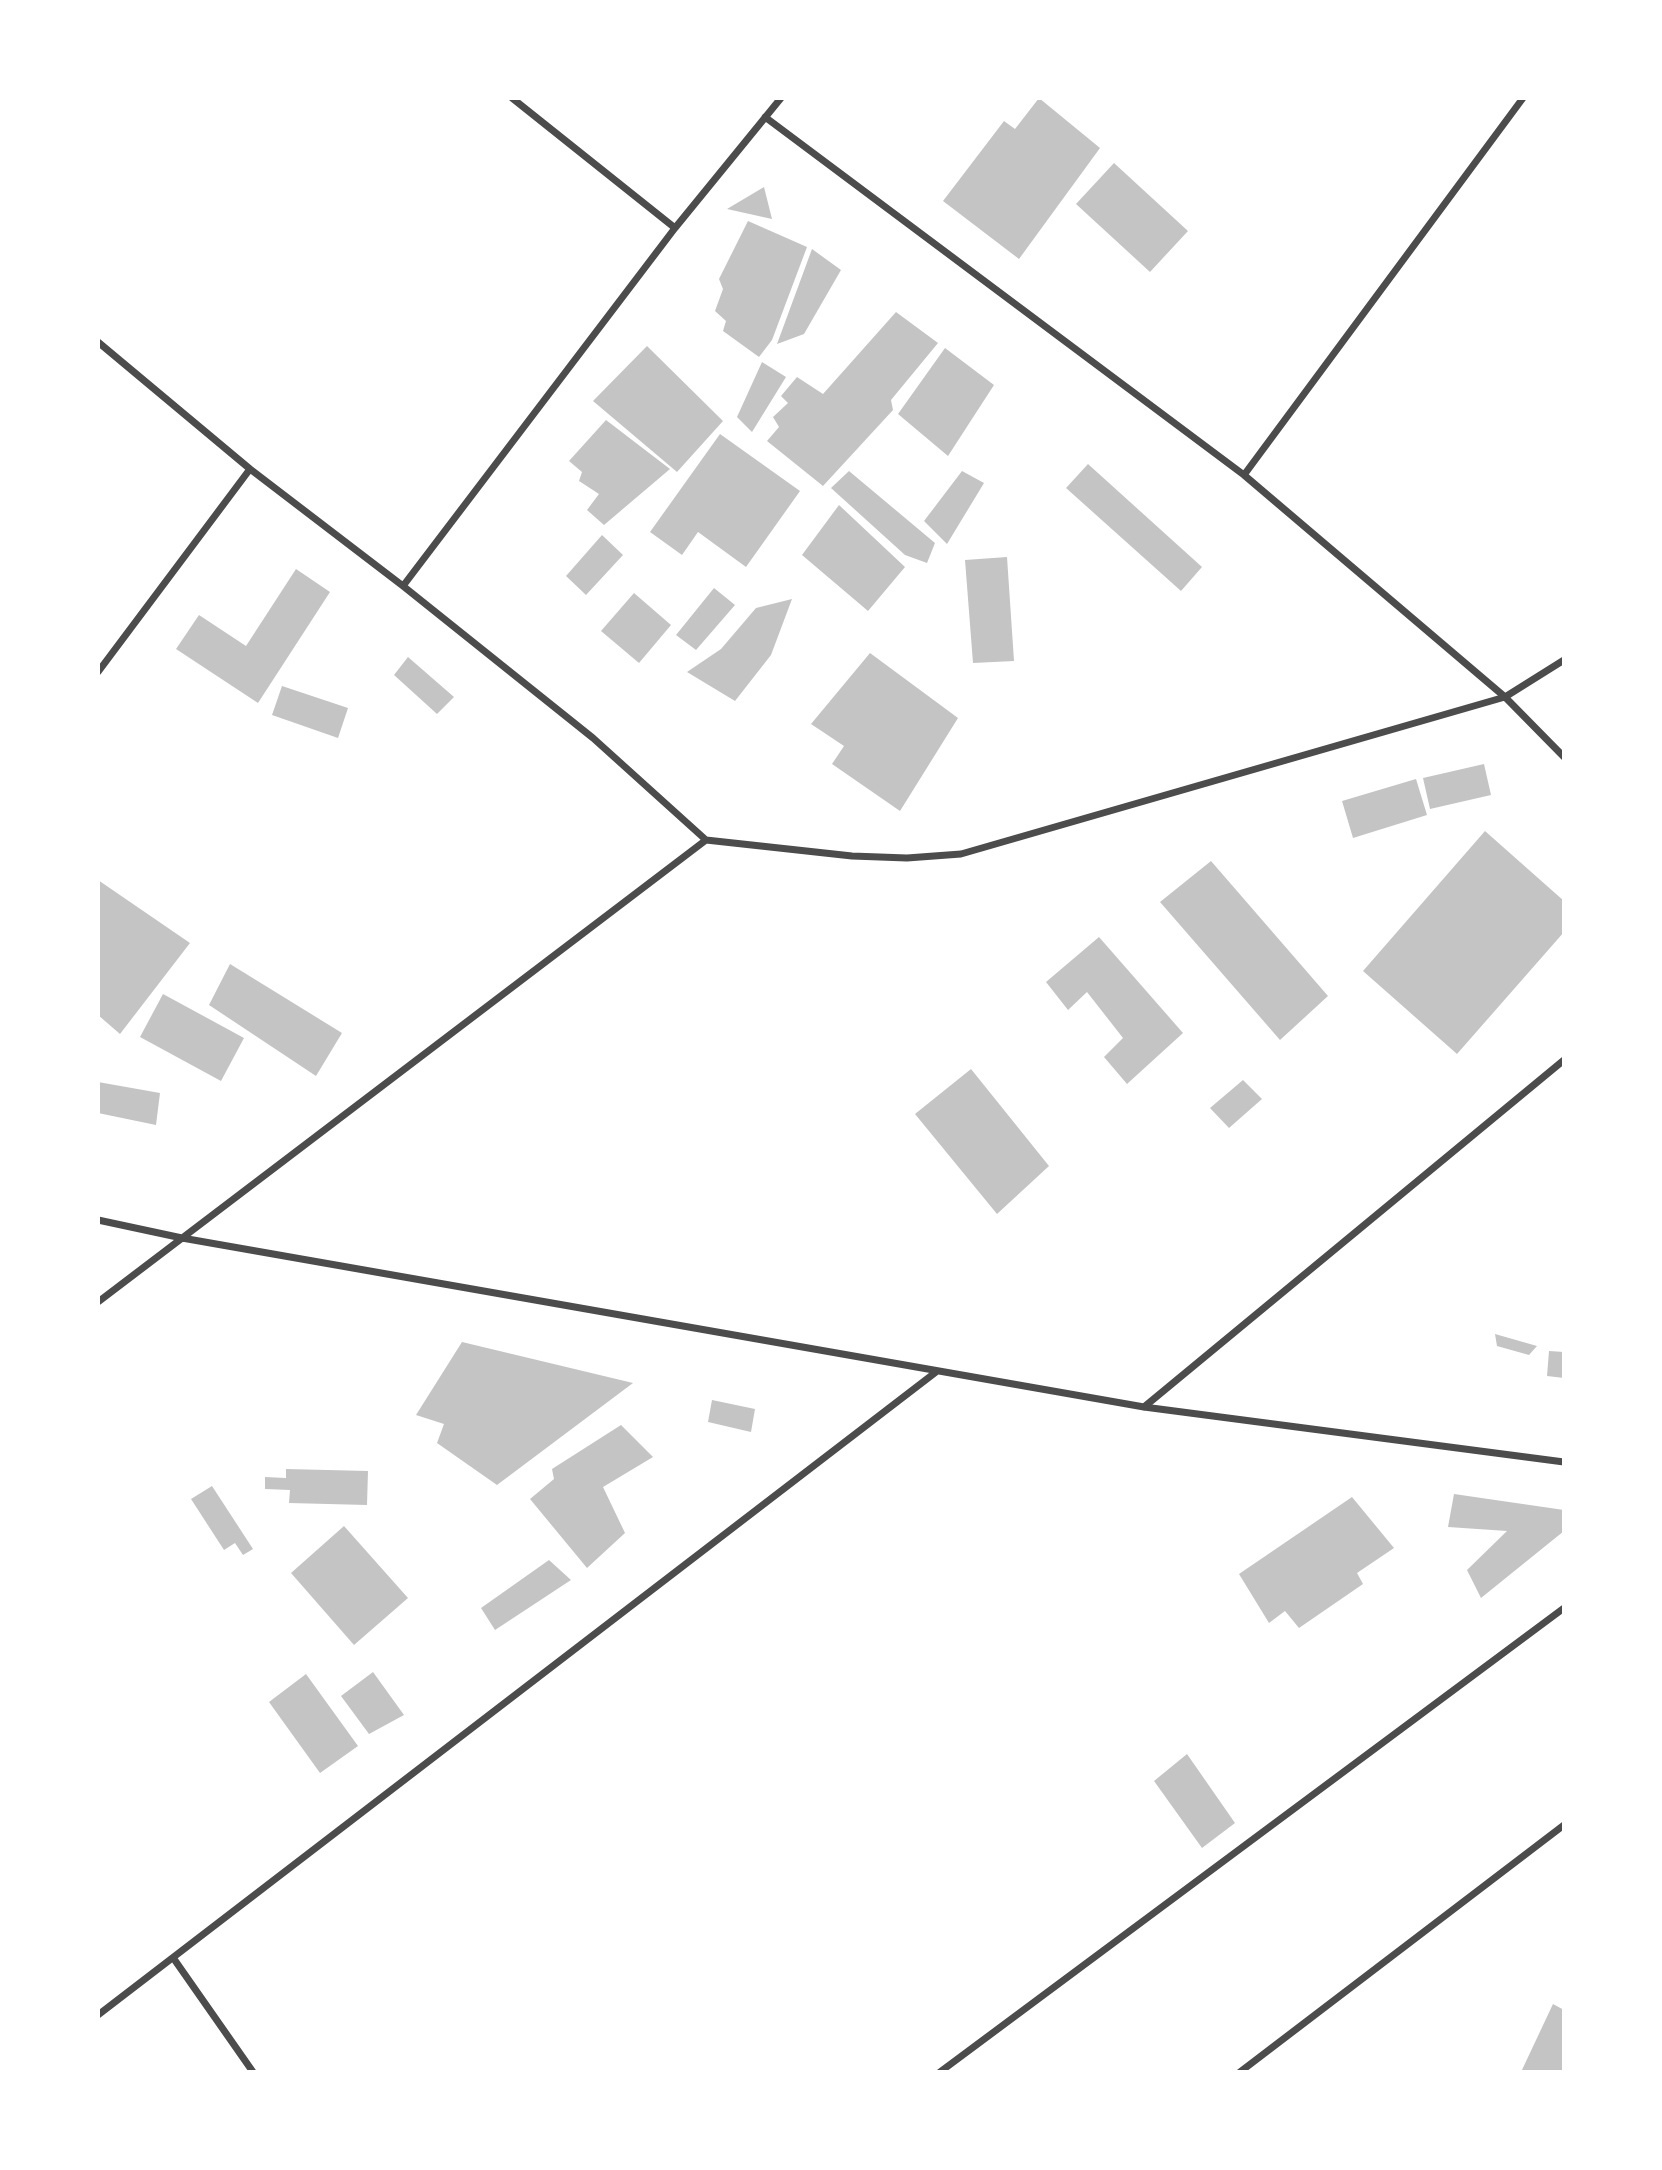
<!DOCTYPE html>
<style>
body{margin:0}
#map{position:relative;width:1662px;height:2170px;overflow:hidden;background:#fff;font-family:"IBM Plex Serif",serif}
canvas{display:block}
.frame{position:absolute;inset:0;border:100px solid #fff;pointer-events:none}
</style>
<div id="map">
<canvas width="1662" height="2170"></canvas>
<div class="frame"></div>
</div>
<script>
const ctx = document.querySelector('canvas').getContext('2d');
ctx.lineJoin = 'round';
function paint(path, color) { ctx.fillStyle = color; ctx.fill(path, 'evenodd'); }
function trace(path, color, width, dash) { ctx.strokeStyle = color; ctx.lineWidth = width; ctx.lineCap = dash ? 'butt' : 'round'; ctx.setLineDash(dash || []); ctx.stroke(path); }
paint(new Path2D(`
 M 1039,98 L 1100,148 L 1019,259 L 943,201 L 1004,121 L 1015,129 Z
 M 1114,163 L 1188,231 L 1150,272 L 1076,204 Z
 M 764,187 L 772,219 L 727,209 Z
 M 748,221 L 807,247 L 772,340 L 759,357 L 723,331 L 726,321 L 715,311 L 723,289 L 719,279 Z
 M 812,249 L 841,270 L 804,334 L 777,344 Z
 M 896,312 L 938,343 L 891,400 L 893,410 L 823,486 L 767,441 L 779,427 L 773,417 L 788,403 L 781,396 L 797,377 L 823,394 Z
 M 647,346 L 723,421 L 677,472 L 593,401 Z
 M 945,348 L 994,385 L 948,456 L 898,414 Z
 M 762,362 L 786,377 L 752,432 L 737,417 Z
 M 606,420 L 670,469 L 604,525 L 587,510 L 599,494 L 579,481 L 582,472 L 569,461 Z
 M 720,434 L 800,491 L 746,567 L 698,532 L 682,555 L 650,532 Z
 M 1088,464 L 1202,567 L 1181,591 L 1066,488 Z
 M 849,471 L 935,543 L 927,563 L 905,555 L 831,488 Z
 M 962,471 L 984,483 L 947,544 L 924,521 Z
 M 839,505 L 905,567 L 868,611 L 802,555 Z
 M 602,535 L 623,555 L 586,595 L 566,576 Z
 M 1007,557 L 1014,661 L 973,663 L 965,560 Z
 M 296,569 L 330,592 L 258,703 L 176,649 L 199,615 L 246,646 Z
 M 714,588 L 735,605 L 696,650 L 676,635 Z
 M 634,593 L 671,625 L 639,663 L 601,631 Z
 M 792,599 L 771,655 L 735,701 L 687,672 L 721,649 L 756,608 Z
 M 870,653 L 958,718 L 900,811 L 832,764 L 844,746 L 811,724 Z
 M 408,657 L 454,697 L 437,714 L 394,675 Z
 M 282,686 L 348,708 L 338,738 L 272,715 Z
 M 1484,764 L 1491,795 L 1430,809 L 1423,778 Z
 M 1416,779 L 1427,815 L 1353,838 L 1342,801 Z
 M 1485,831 L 1564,901 L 1564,932 L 1457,1054 L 1363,971 Z
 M 1211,861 L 1328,996 L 1280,1040 L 1160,902 Z
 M 98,880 L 190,943 L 120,1034 L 98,1015 Z
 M 1099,937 L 1183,1033 L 1127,1084 L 1104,1057 L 1123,1038 L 1087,992 L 1068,1010 L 1046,982 Z
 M 230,964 L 342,1033 L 316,1076 L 209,1005 Z
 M 163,994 L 244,1038 L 221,1081 L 140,1037 Z
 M 971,1069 L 1049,1166 L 997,1214 L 915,1114 Z
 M 1243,1080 L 1262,1099 L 1229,1128 L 1210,1108 Z
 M 98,1082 L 160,1093 L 156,1125 L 98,1113 Z
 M 1495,1334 L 1537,1346 L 1529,1355 L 1497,1346 Z
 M 462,1342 L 633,1383 L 497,1485 L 437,1443 L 444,1424 L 416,1415 Z
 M 1549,1351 L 1564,1352 L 1564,1378 L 1547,1376 Z
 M 712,1400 L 755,1409 L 751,1432 L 708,1422 Z
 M 621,1425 L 653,1457 L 603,1487 L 625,1533 L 587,1568 L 530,1499 L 554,1479 L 552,1469 Z
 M 286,1469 L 368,1471 L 367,1505 L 289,1503 L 290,1490 L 265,1489 L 265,1477 L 286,1478 Z
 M 212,1486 L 253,1549 L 243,1555 L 235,1543 L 224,1550 L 191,1499 Z
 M 1454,1494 L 1564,1510 L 1564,1531 L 1481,1598 L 1467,1570 L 1507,1531 L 1448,1527 Z
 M 1352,1497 L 1394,1548 L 1357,1573 L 1363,1584 L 1299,1628 L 1285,1611 L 1269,1623 L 1239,1574 Z
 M 344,1526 L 408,1598 L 354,1645 L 291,1573 Z
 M 549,1560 L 571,1580 L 495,1630 L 481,1608 Z
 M 373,1672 L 404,1715 L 369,1734 L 341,1696 Z
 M 306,1674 L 358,1746 L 320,1773 L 269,1702 Z
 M 1187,1754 L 1235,1823 L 1202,1848 L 1154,1781 Z
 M 1553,2004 L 1564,2010 L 1564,2072 L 1521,2072 Z`), '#c4c4c4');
trace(new Path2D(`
 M 512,98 L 675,228
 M 765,117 L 1244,475 L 1505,697 L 1564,757
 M 98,342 L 250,469 L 403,586 L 593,738 L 706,840 L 852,856 L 907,858 L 961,854 L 1505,697 L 1564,660
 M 1244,475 L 1523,98
 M 403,586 L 675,228 L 781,98
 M 98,672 L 250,469
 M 98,1220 L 182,1238 L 1144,1407 L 1564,1462
 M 98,1302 L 706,840
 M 1144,1407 L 1564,1060
 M 174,1959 L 253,2072
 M 98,2015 L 936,1372
 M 940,2072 L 1564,1608
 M 1240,2072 L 1564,1825`), '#4c4c4c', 7);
</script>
